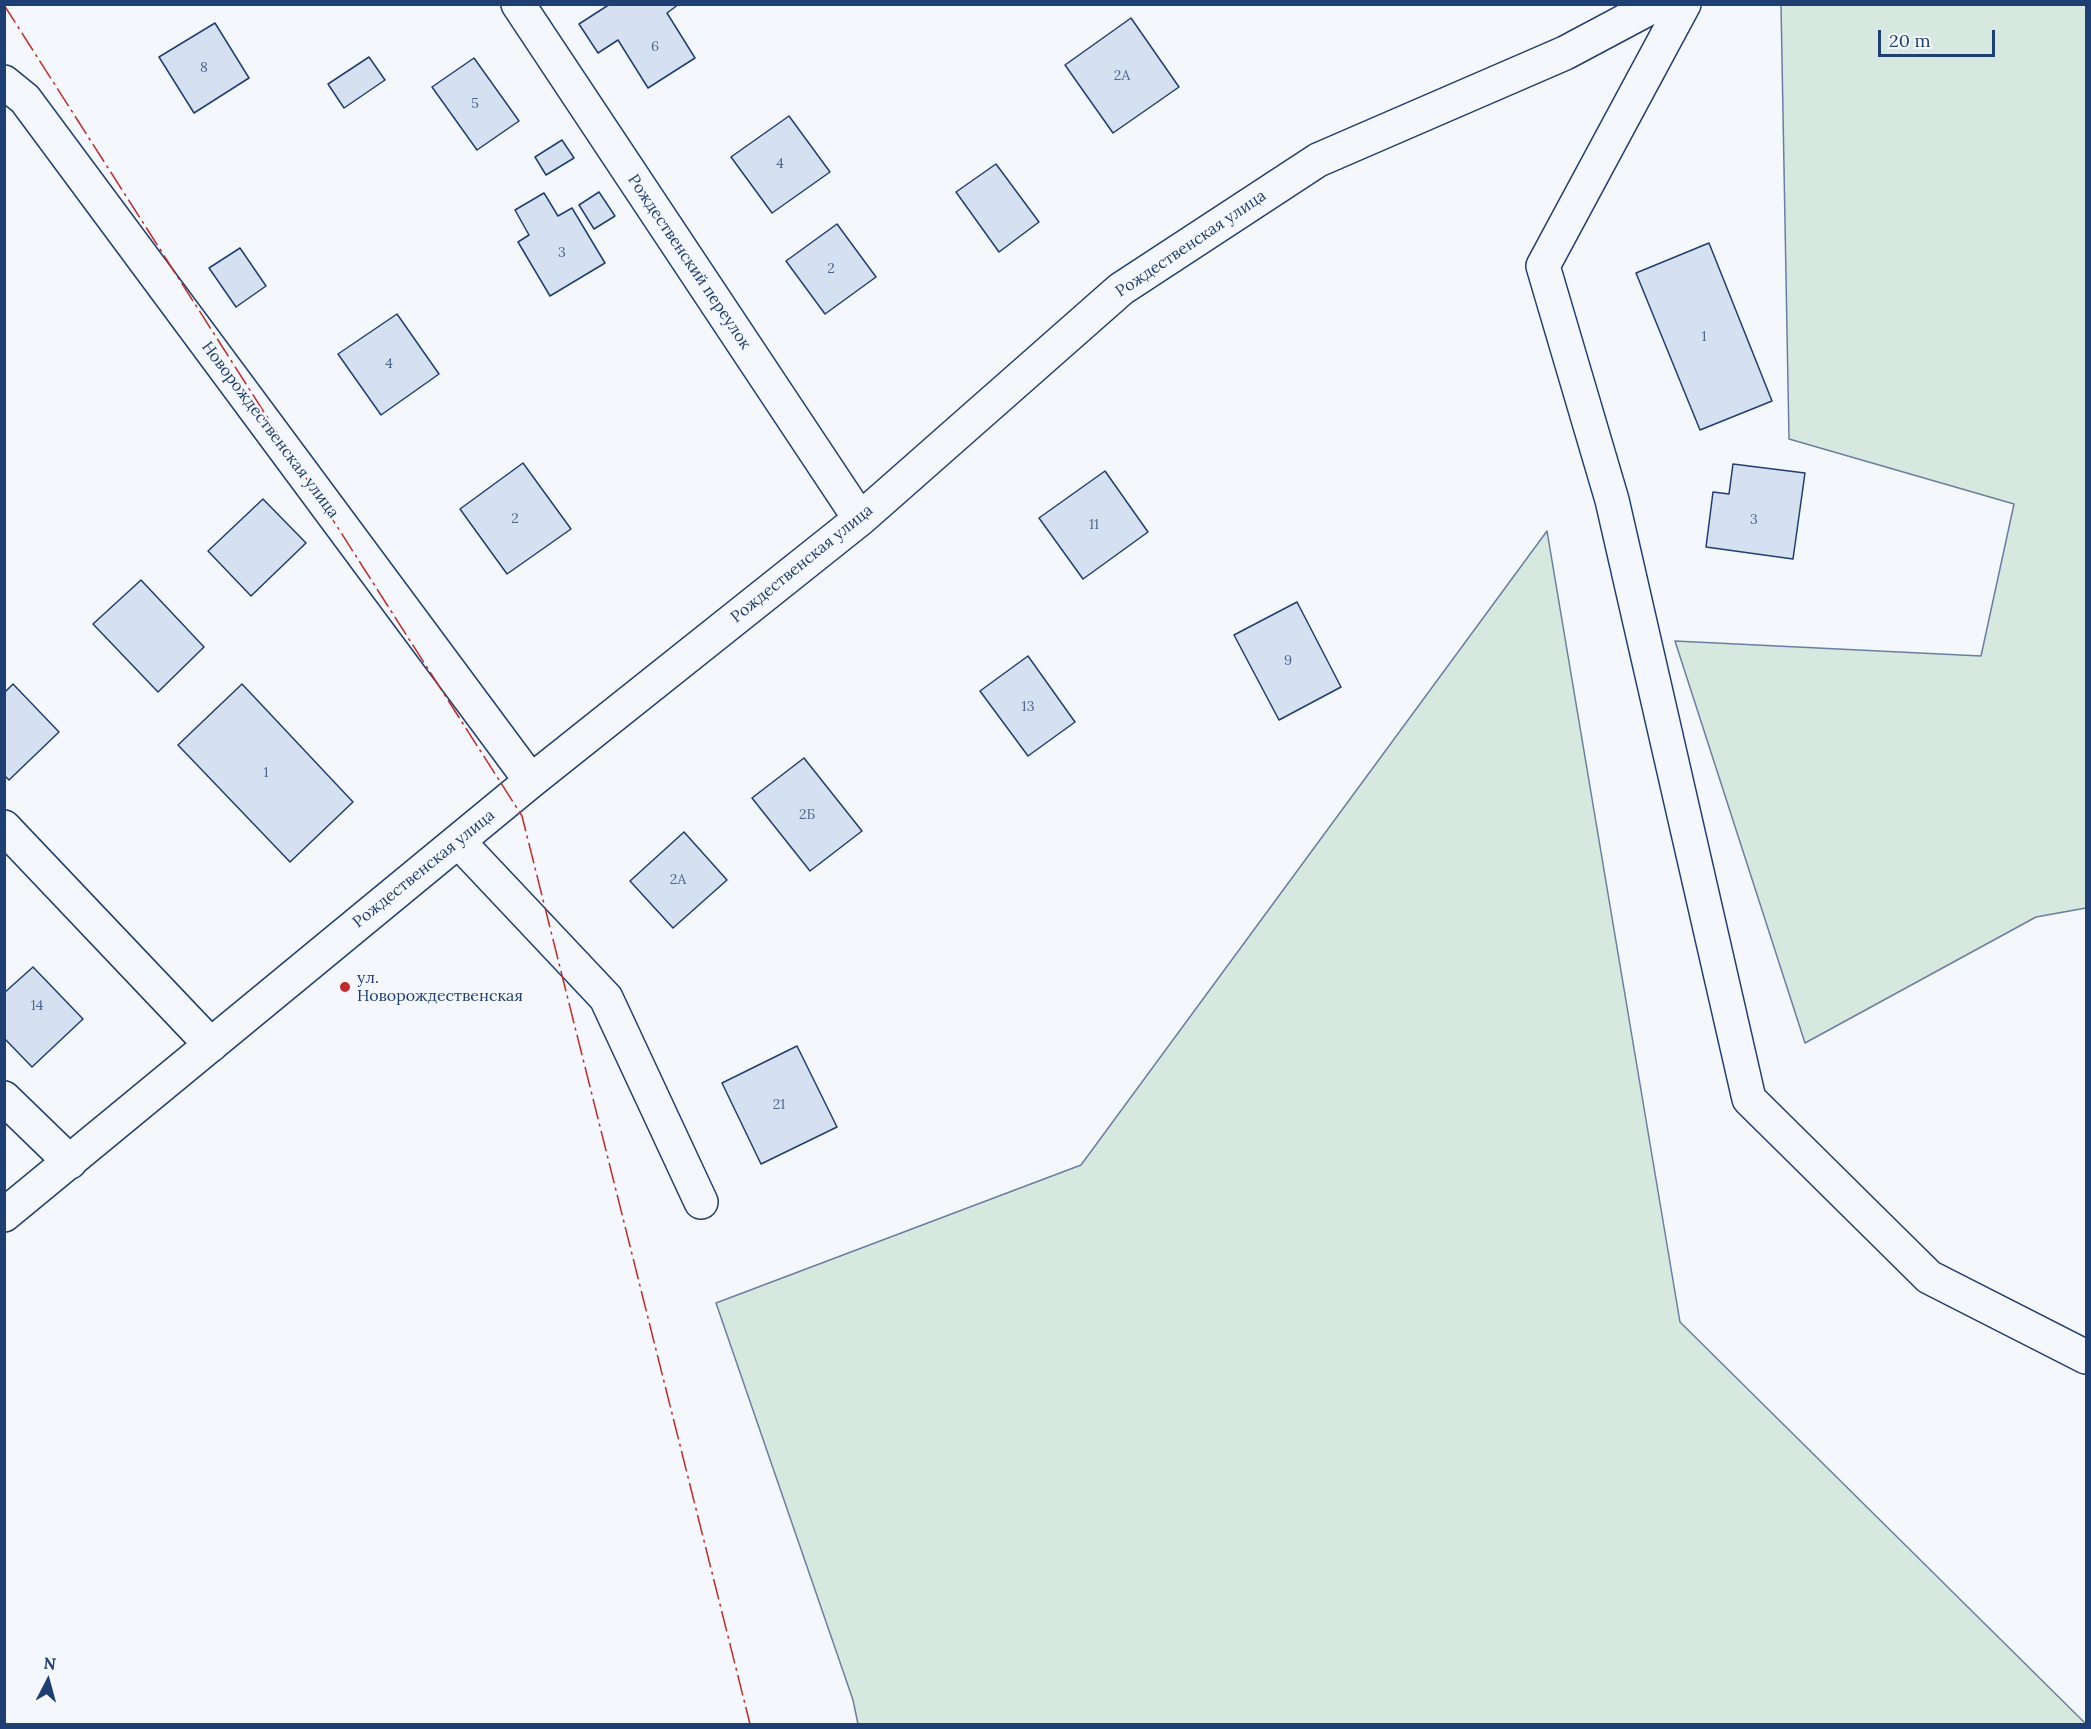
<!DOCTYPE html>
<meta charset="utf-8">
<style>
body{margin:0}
#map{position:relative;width:2091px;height:1729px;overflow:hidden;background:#f4f7fb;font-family:Lora,serif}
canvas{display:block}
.frame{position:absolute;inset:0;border:6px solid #1d3f73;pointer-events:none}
.north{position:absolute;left:18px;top:1651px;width:60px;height:60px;-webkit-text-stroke:4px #f4f7fb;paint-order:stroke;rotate:6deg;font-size:16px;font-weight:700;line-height:24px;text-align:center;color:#1d3f73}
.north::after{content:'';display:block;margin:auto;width:21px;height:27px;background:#1d3f73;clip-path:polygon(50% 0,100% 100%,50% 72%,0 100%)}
.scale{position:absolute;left:1878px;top:30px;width:117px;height:27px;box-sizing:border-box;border:3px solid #1d3f73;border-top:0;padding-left:8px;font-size:18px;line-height:21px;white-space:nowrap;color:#1d3f73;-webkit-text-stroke:4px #f4f7fb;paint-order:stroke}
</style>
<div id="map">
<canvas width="2091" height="1729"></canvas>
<div class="frame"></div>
<div class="north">N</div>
<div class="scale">20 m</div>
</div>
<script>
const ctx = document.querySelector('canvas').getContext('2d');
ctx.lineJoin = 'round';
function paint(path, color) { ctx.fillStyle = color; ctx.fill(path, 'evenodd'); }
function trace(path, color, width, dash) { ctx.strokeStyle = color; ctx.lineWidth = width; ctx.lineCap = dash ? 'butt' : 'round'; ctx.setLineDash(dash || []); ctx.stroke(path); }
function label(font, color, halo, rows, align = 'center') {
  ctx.font = font + ' Lora,serif'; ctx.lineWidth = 4.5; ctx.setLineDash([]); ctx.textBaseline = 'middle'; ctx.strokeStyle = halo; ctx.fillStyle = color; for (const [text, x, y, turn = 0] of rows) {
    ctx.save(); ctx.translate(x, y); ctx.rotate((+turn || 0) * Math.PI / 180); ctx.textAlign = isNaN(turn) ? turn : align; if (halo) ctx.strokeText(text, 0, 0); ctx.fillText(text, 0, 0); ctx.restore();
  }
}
const green = new Path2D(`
 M 1781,5 L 2086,5 L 2086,908 L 2036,917 L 1805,1043 L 1675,641 L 1981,656 L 2014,504 L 1789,439 Z
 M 1547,531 L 1680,1322 L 2086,1724 L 858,1724 L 853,1700 L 716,1303 L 1081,1165 Z`);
paint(green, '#d7e8df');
trace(green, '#687fa3', 1.5);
const building = new Path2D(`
 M 610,4 L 679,4 L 667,13 L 695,58 L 648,88 L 618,40 L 598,53 L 579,24 Z
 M 1131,18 L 1179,87 L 1113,133 L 1065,65 Z
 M 215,23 L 249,78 L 194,113 L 159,57 Z
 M 369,57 L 385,80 L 344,108 L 328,84 Z
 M 474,58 L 519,121 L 477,150 L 432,87 Z
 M 789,116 L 830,172 L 772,213 L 731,157 Z
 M 562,140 L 574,158 L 546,175 L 535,157 Z
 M 996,164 L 1039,222 L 999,252 L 956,192 Z
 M 599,192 L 615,216 L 594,229 L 579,205 Z
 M 544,193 L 558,216 L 572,208 L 605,263 L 550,296 L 518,242 L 529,235 L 515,210 Z
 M 837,224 L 876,277 L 825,314 L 786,261 Z
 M 1709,243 L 1772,401 L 1700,430 L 1636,273 Z
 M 240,248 L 266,286 L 236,307 L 209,268 Z
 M 397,314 L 439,374 L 381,415 L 338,354 Z
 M 523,463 L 571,529 L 507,574 L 460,509 Z
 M 1733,464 L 1805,473 L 1793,559 L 1706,547 L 1713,492 L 1729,494 Z
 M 1105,471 L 1148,532 L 1083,579 L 1039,518 Z
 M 263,499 L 306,543 L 251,596 L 208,551 Z
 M 141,580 L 204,647 L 158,692 L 93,624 Z
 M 1297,602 L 1341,687 L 1279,720 L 1234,635 Z
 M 1028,656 L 1075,722 L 1028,756 L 980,691 Z
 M 13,684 L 59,732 L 9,780 L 4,775 L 4,693 Z
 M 242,684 L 353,802 L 290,862 L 178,745 Z
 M 804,758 L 862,831 L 810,871 L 752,798 Z
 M 684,832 L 727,880 L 673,928 L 630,881 Z
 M 33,967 L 83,1019 L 32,1067 L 4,1038 L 4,993 Z
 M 797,1046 L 837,1127 L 761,1164 L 722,1083 Z`);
paint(building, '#d5e0f0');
trace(building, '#1d3f73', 1.5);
const minor = new Path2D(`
 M 518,4 L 860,519
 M 1684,4 L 1543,266 L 1612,500 L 1749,1099 L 1929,1277 L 2086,1357
 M 4,82 L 25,99 L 531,781
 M 4,827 L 211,1045
 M 458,841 L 606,998 L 701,1202
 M 4,1098 L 70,1162
 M 4,1215 L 531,781 L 860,519 L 1121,289 L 1318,160 L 1565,53 L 1657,4`);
trace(minor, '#1d3f73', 36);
trace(minor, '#f4f7fb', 33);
trace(new Path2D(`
 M 4,5 L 522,816 L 750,1724`), '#c62828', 1.5, [21, 4.5, 3, 4.5]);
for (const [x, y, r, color] of [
 [345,987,6,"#c62828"]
]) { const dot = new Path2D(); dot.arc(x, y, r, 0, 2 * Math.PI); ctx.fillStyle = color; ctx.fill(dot); trace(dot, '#f4f7fb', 2); }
label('14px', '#4b6792', null, [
 ["6",655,47],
 ["8",204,68],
 ["2А",1122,76],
 ["5",475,104],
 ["4",780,164],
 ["3",562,253],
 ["2",831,269],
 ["1",1704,337],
 ["4",389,364],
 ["2",515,519],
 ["3",1754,520],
 ["11",1094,525],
 ["9",1288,661],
 ["13",1028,707],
 ["1",266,773],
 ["2Б",807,815],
 ["2А",678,880],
 ["14",37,1006],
 ["21",779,1105]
]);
label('16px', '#1d3f73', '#f4f7fb', [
 ["Рождественская улица",1191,244,-34],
 ["Рождественский переулок",689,262,56],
 ["Новорождественская улица",270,430,53],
 ["Рождественская улица",802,564,-39],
 ["Рождественская улица",424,869,-39]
]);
label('16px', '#1d3f73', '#f4f7fb', [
 ["ул.",357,978],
 ["Новорождественская",357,996]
], 'left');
</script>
